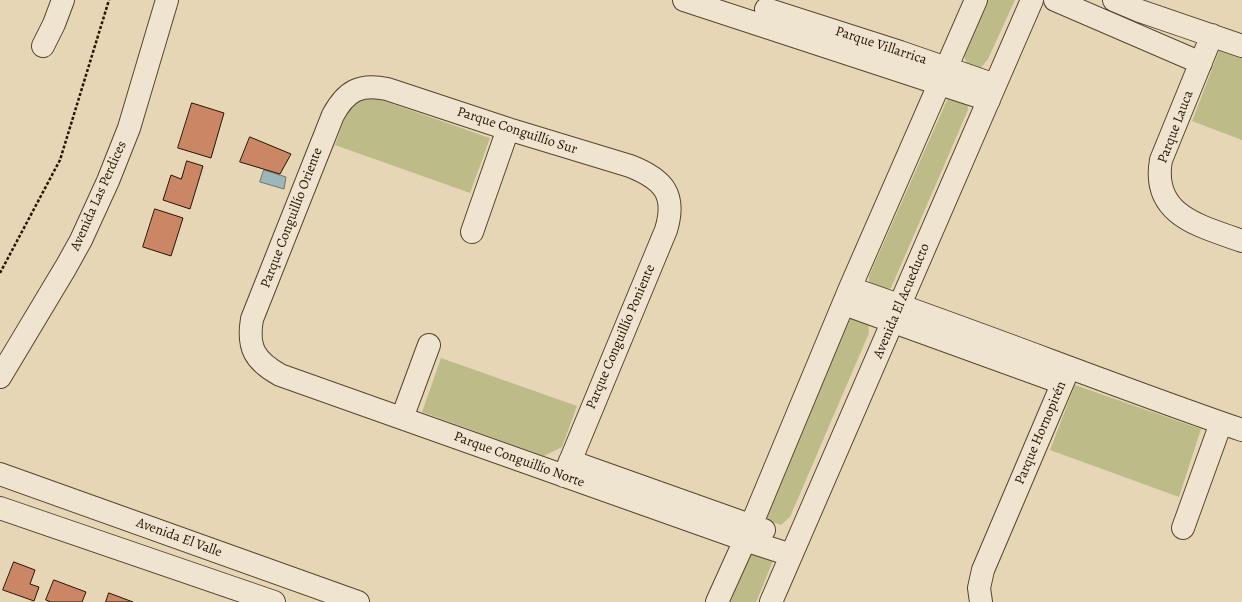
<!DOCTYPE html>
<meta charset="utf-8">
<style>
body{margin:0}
canvas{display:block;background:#e7d6b5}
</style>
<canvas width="1242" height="602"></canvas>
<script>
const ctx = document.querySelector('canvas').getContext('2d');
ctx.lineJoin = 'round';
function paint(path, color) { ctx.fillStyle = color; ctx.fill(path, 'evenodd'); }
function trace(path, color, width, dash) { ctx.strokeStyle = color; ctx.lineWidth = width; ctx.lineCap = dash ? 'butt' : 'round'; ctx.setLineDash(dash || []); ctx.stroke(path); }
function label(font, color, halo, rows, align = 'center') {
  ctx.font = font + ' Alegreya,serif'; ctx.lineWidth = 3.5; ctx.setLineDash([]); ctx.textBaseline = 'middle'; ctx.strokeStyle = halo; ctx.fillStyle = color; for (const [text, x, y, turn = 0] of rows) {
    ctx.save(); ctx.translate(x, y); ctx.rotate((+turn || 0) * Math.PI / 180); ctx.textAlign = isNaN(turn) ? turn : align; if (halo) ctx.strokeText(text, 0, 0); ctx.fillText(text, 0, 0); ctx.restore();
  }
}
paint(new Path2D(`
 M 987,0 L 1015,0 L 988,59 L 980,69 L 967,65 L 963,53 Z
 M 1221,46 L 1242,54 L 1242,140 L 1192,121 Z
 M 957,94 L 967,99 L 968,110 L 891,288 L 882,292 L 869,286 L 869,276 L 948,98 Z
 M 367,95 L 490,138 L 470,193 L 335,145 L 350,104 Z
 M 853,317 L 868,320 L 869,333 L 790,517 L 781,525 L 766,520 L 767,507 L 843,324 Z
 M 441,358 L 577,406 L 562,447 L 544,456 L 422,412 Z
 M 1075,385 L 1201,429 L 1179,497 L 1050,450 Z
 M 758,549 L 771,553 L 773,561 L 756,602 L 728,602 L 747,556 Z`), '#bdbc88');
const water = new Path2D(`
 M 264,170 L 286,177 L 284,189 L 260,182 Z`);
paint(water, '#9cb6b9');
trace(water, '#6c766f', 1);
const building = new Path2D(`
 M 192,103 L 224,113 L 211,158 L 178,148 Z
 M 250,137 L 291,154 L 280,174 L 240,162 Z
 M 187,161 L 203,166 L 190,209 L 163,200 L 171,175 L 181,179 Z
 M 155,209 L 183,218 L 171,256 L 143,247 Z
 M 14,562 L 35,570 L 30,584 L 39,587 L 34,601 L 3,590 Z
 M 54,580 L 86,592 L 82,602 L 51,602 L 46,600 Z
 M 109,593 L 133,602 L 106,602 Z`);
paint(building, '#cb8665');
trace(building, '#251501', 1);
const minor = new Path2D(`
 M 684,0 L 989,100
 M 1055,0 L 1201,63
 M 1114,0 L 1140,11 L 1242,46
 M 766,9 L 900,52 L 995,85
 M 1212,35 L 1161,160 C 1151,216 1201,226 1242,241
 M 43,46 L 54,24 L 63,0
 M 472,232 L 508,129
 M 850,288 C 982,333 1111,385 1242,430
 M 844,304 L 1062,383
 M 0,377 L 66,267 L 81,240 L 108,181 L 129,128 L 167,0
 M 402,418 L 429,345
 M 570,461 L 764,530
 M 0,474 L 358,602
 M 564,476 L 666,230 C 677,194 663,179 630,166 L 508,129 L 387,89 C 360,83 346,91 333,115 L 252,319 C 247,348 255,361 280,375 L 745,540 L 791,555
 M 0,508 L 274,602
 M 1183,528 L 1221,423
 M 717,602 L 745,540 L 850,288 L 976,0
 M 771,602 L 1032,0
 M 981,602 L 979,588 L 983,570 L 1069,368`);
trace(minor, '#56452e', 24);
trace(new Path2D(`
 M 0,273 L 60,160 L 109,0`), '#251501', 2.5, [3, 2]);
trace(minor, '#efe4cf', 22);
label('14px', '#251501', '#efe4cf', [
 ["Parque Villarrica",881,46,18],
 ["Parque Lauca",1176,127,-69],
 ["Parque Conguillío Sur",517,131,18],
 ["Avenida Las Perdices",99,196,-66],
 ["Parque Conguillío Oriente",292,218,-69],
 ["Avenida El Acueducto",902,301,-67],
 ["Parque Conguillío Poniente",621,337,-67],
 ["Parque Hornopirén",1041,433,-67],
 ["Parque Conguillío Norte",519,460,20],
 ["Avenida El Valle",179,538,20]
]);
</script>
